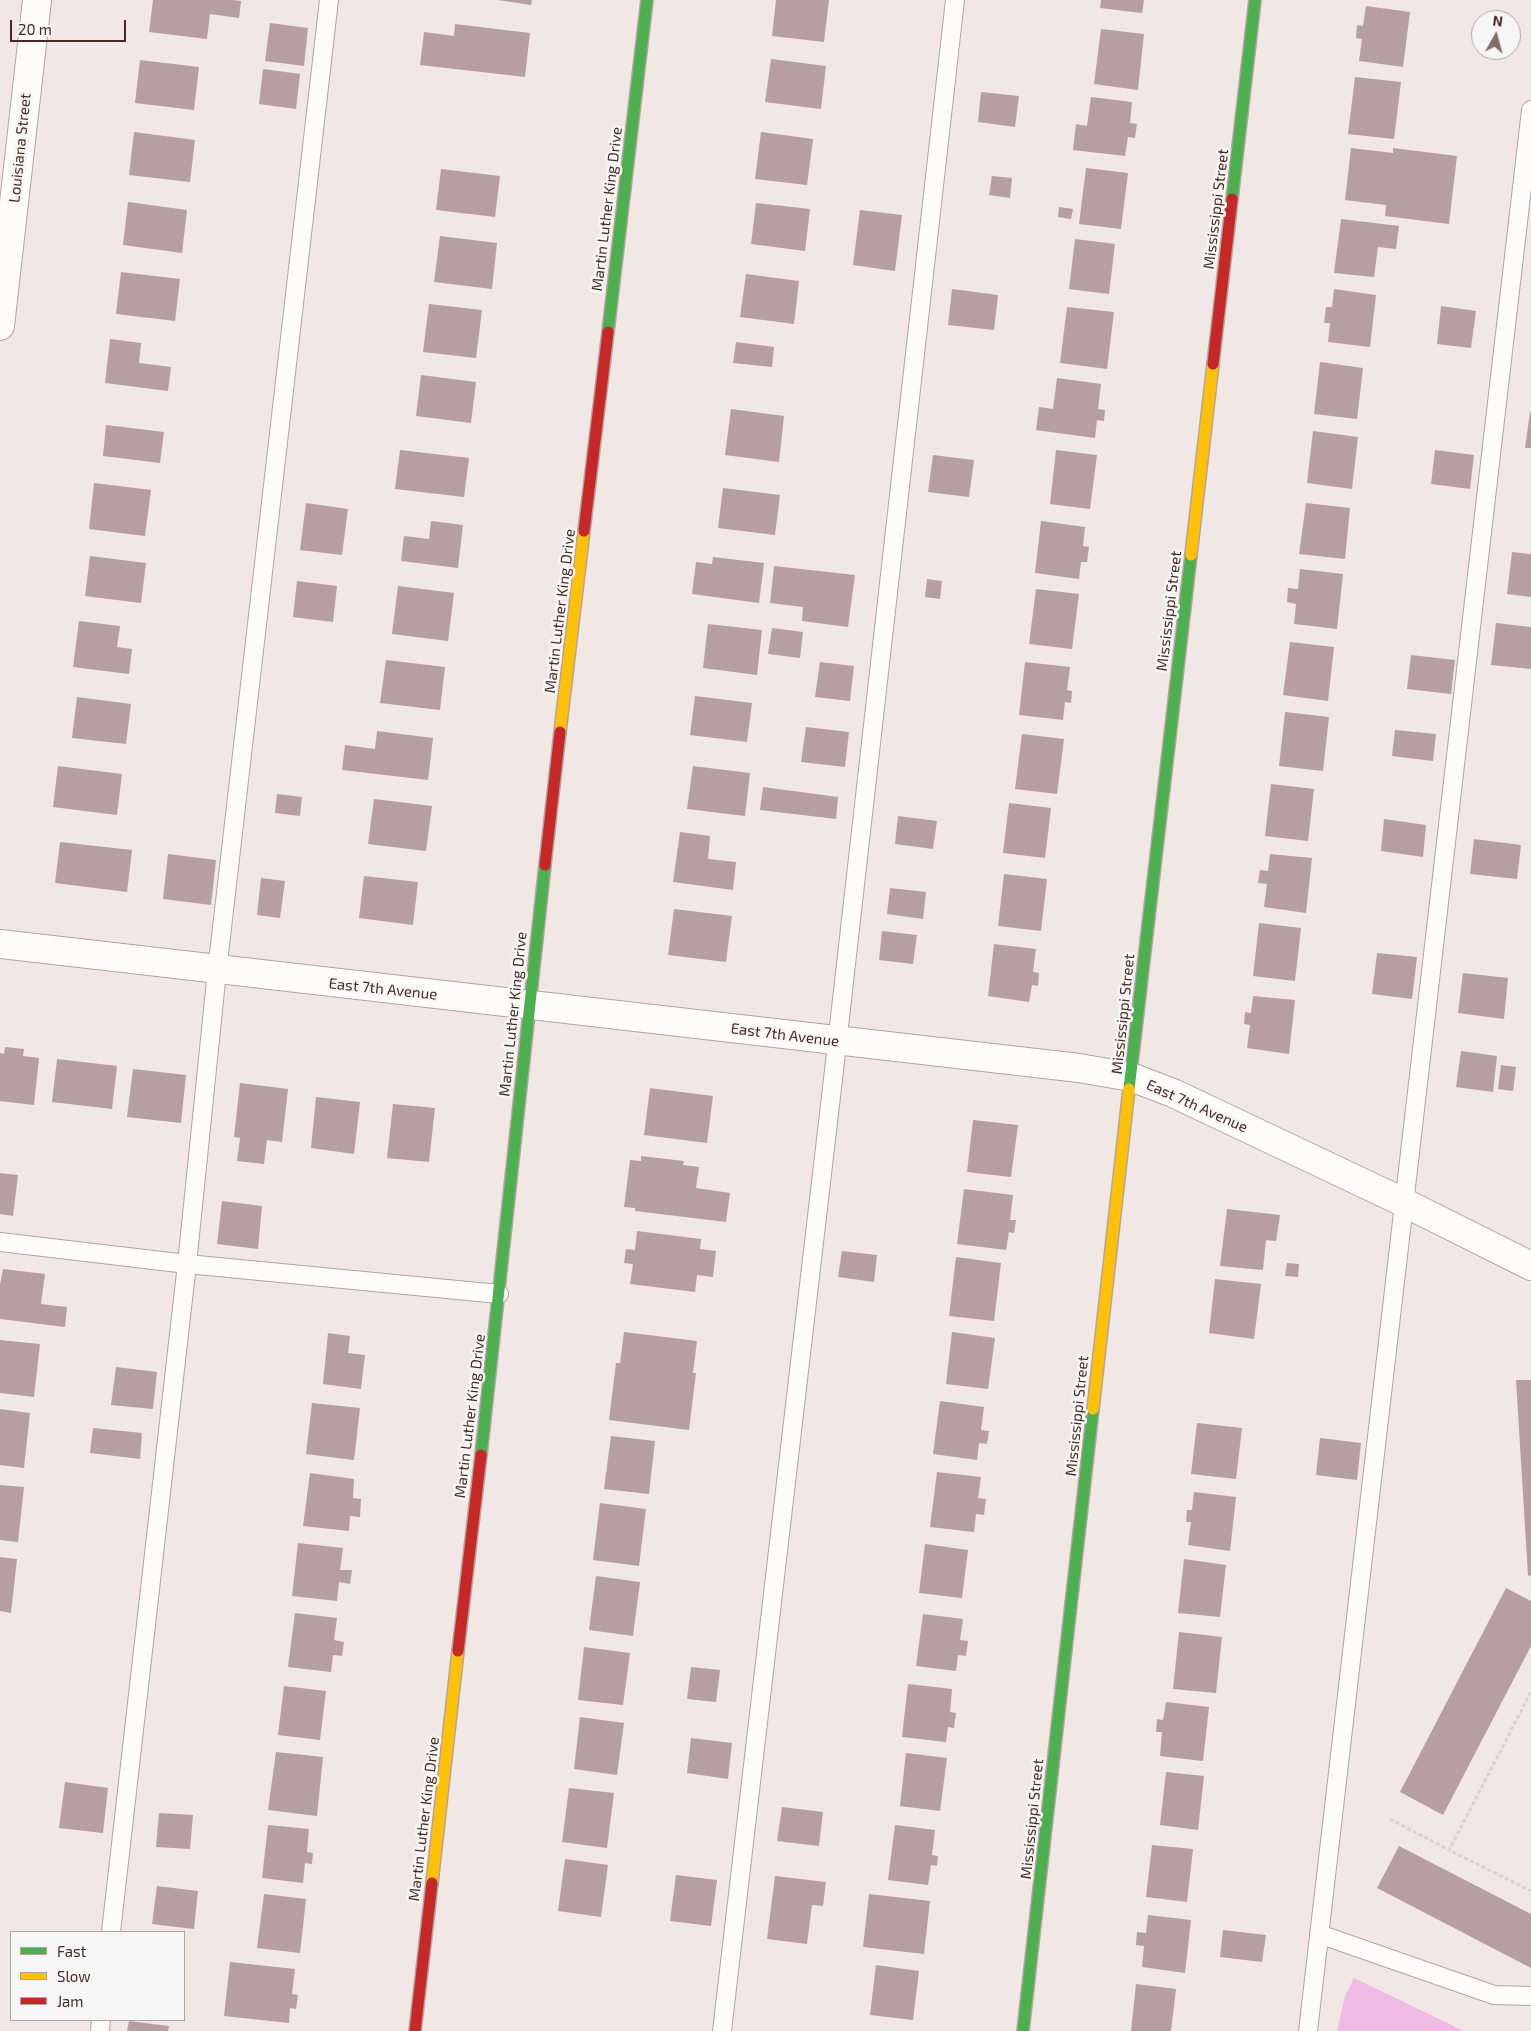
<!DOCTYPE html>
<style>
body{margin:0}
#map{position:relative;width:1531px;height:2031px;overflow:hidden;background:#f1e8e6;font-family:"Exo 2",sans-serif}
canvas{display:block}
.legend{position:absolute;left:10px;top:1931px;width:175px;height:90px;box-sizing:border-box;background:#f6f6f6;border:1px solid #b0a4a1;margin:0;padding:6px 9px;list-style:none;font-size:15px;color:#482922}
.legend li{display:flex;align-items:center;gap:10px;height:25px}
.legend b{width:25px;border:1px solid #b0a4a1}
.north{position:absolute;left:1471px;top:10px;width:50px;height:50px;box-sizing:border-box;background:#f6f6f6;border:1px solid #b0a4a1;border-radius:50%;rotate:7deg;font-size:14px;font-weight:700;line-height:20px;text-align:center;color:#482922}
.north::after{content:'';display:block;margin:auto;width:18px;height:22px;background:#836c67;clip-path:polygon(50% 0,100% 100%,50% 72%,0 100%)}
.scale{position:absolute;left:10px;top:20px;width:116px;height:22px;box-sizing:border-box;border:2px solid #482922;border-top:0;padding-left:6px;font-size:15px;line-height:18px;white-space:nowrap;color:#482922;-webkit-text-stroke:4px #f6f6f6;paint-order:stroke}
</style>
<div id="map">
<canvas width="1531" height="2031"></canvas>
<ul class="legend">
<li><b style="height:6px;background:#4caf50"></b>Fast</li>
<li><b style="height:6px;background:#ffc107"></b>Slow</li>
<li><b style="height:6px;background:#c62828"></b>Jam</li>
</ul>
<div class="north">N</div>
<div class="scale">20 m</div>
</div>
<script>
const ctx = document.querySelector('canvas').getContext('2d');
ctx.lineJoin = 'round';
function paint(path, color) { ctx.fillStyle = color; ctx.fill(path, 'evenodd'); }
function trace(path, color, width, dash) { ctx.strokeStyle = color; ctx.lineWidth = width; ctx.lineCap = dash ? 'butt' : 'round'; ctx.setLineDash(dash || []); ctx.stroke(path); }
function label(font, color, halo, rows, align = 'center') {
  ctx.font = font + ' "Exo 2",sans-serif'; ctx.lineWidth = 5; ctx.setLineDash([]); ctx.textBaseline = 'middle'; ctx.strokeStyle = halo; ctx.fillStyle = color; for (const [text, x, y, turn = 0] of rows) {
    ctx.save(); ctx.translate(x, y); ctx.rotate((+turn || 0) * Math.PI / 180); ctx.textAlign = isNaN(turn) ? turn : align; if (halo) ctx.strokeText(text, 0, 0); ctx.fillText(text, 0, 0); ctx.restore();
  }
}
paint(new Path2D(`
 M 1354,1978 L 1464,2031 L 1337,2031 L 1345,1996 Z`), '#efbae4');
paint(new Path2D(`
 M 153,0 L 233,0 L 241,1 L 239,18 L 210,14 L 207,39 L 149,32 Z
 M 498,0 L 532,0 L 531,5 Z
 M 776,0 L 829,0 L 824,42 L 772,36 Z
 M 1101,0 L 1144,0 L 1142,13 L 1100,8 Z
 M 1366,6 L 1410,12 L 1403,67 L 1359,61 L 1362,39 L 1356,38 L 1357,25 L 1363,26 Z
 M 270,23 L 308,28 L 304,66 L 265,61 Z
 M 455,24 L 530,33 L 525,77 L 420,65 L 424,32 L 454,36 Z
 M 1101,29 L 1144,34 L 1138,90 L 1094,84 Z
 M 771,59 L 826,66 L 821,109 L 765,102 Z
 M 140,60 L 199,67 L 194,110 L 135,103 Z
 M 263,69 L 300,74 L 296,109 L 259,104 Z
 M 1355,77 L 1401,82 L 1394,139 L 1348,134 Z
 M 981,92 L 1019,96 L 1015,127 L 978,122 Z
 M 1091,97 L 1132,102 L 1130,123 L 1137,124 L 1135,138 L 1128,137 L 1125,156 L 1073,150 L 1076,124 L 1087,126 Z
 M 134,132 L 195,140 L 190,182 L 129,175 Z
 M 761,132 L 813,139 L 807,185 L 755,179 Z
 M 1351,148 L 1393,153 L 1393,148 L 1457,156 L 1449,224 L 1385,216 L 1386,205 L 1345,200 Z
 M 1086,168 L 1128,173 L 1121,229 L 1079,224 Z
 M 441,169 L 500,176 L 495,217 L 436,210 Z
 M 992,176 L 1012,178 L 1010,198 L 989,195 Z
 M 128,202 L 187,210 L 182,253 L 123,245 Z
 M 756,203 L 810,209 L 805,251 L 751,244 Z
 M 1059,207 L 1073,209 L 1071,219 L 1058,217 Z
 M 860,210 L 902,215 L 895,271 L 853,265 Z
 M 1341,219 L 1399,226 L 1396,249 L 1378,247 L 1374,277 L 1334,273 Z
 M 440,236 L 497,243 L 492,289 L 434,282 Z
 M 1075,239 L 1115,244 L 1109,294 L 1069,289 Z
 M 121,272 L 180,279 L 175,321 L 116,314 Z
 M 746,274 L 799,281 L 794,324 L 740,317 Z
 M 952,289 L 998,295 L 994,330 L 948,325 Z
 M 1334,289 L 1376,295 L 1370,347 L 1328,342 L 1330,323 L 1324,323 L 1326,307 L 1332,307 Z
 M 429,304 L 482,310 L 476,358 L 423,352 Z
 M 1441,306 L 1476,311 L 1471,348 L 1437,344 Z
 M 1067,307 L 1114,312 L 1107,369 L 1060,363 Z
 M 110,339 L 141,343 L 139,363 L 171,367 L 168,391 L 105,383 Z
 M 736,342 L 774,347 L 772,367 L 733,363 Z
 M 1320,362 L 1363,368 L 1357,419 L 1314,414 Z
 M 421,375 L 476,382 L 471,423 L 416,416 Z
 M 1057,378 L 1101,384 L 1098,409 L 1105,410 L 1104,421 L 1097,420 L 1095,438 L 1036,430 L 1039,407 L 1053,409 Z
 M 731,409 L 784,416 L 779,462 L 725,455 Z
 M 1530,412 L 1531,412 L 1531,448 L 1525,448 Z
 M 106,425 L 164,432 L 160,463 L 103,456 Z
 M 1313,431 L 1358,437 L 1352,489 L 1307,483 Z
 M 400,450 L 469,458 L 464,497 L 395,489 Z
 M 1056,450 L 1097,455 L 1090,509 L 1050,504 Z
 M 1435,450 L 1474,455 L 1470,489 L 1431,484 Z
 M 933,455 L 974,460 L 969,497 L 928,492 Z
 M 94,483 L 151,490 L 145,536 L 89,529 Z
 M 723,488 L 780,495 L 775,535 L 718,528 Z
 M 306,503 L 348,509 L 342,555 L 300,550 Z
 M 1306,503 L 1350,508 L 1345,559 L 1299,554 Z
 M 431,521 L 463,525 L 458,568 L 401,561 L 404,536 L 429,539 Z
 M 1041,521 L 1085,527 L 1083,546 L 1089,547 L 1087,562 L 1081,562 L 1079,579 L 1035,573 Z
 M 1512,552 L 1531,554 L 1531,597 L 1507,594 Z
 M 90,556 L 146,563 L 141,603 L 85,596 Z
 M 713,557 L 764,563 L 759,603 L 692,594 L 696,562 L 712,564 Z
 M 774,566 L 855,575 L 848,627 L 802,621 L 803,607 L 770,603 Z
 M 1300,569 L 1343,574 L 1337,629 L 1294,624 L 1296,604 L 1287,602 L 1288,588 L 1298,589 Z
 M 927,579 L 942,581 L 940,599 L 925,597 Z
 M 297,581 L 337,586 L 333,622 L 293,617 Z
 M 398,586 L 454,593 L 448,641 L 392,634 Z
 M 1036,589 L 1079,594 L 1072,649 L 1029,644 Z
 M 79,621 L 120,626 L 117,647 L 132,649 L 129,674 L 73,667 Z
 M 1496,623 L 1531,627 L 1531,669 L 1491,665 Z
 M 708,624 L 762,630 L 757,675 L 703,668 Z
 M 772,628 L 803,632 L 800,658 L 768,654 Z
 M 1290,642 L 1334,647 L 1328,701 L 1283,695 Z
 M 1411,655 L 1455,660 L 1451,694 L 1407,689 Z
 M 386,660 L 445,667 L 440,710 L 380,703 Z
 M 820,662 L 854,666 L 850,701 L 815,697 Z
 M 1025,662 L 1070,667 L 1067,690 L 1072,691 L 1071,703 L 1065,702 L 1063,720 L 1019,715 Z
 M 695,696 L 752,703 L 747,742 L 690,735 Z
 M 77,697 L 131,704 L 126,744 L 72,738 Z
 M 1285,712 L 1329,717 L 1323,771 L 1279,766 Z
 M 806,727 L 849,732 L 845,767 L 801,762 Z
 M 1395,730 L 1436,734 L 1433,761 L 1392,756 Z
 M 377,731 L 433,738 L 428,780 L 342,770 L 345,745 L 375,749 Z
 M 1022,734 L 1064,739 L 1057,794 L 1015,789 Z
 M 58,766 L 122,774 L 117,815 L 53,807 Z
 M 693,766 L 750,773 L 745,816 L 687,809 Z
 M 1271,784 L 1314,789 L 1308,841 L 1265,836 Z
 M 763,787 L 838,797 L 836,819 L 760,810 Z
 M 277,794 L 302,797 L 300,816 L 275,813 Z
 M 374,799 L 432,806 L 426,851 L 368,844 Z
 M 1009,803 L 1051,808 L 1045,858 L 1003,853 Z
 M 898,816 L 937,821 L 933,849 L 895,844 Z
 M 1384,819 L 1426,825 L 1423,857 L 1381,851 Z
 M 680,832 L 710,836 L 708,859 L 736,862 L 733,890 L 673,882 Z
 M 1474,839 L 1521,845 L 1517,879 L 1470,874 Z
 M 60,842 L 132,850 L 127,892 L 55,883 Z
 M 168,854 L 216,860 L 211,905 L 163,899 Z
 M 1270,854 L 1312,858 L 1306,913 L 1264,907 L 1267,884 L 1258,883 L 1260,870 L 1268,871 Z
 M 1004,874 L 1047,879 L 1041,931 L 998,926 Z
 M 364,876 L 418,882 L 413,925 L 359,918 Z
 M 261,878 L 285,881 L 280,918 L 257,915 Z
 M 890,888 L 926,892 L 923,919 L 887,914 Z
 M 674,909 L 732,916 L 726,962 L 668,955 Z
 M 1259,923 L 1301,928 L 1295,981 L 1253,976 Z
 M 882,931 L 917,935 L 913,964 L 879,960 Z
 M 994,944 L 1036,949 L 1033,972 L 1039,973 L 1038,986 L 1032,985 L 1029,1002 L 988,996 Z
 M 1377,953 L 1417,957 L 1412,999 L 1372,994 Z
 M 1463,973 L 1508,978 L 1504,1019 L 1458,1013 Z
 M 1253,996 L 1295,1000 L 1289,1054 L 1247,1048 L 1250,1025 L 1244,1024 L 1245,1012 L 1251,1013 Z
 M 5,1047 L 24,1049 L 23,1056 L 39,1058 L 34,1105 L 0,1101 L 0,1053 L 4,1054 Z
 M 1461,1051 L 1497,1056 L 1493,1092 L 1456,1087 Z
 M 57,1059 L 117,1066 L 112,1109 L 52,1102 Z
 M 1501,1065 L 1516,1067 L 1513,1091 L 1498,1089 Z
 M 133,1069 L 186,1075 L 181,1123 L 127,1117 Z
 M 240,1083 L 288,1089 L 282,1142 L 267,1140 L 264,1164 L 237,1161 L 240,1138 L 234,1137 Z
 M 650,1088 L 713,1096 L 707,1143 L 644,1135 Z
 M 316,1097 L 360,1102 L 354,1154 L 311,1148 Z
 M 393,1104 L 435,1108 L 429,1162 L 387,1158 Z
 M 973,1120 L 1018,1125 L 1011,1177 L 967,1172 Z
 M 641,1156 L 684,1161 L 683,1165 L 699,1167 L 696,1188 L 730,1193 L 726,1222 L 635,1211 L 635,1208 L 624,1207 L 630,1160 L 641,1161 Z
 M 0,1173 L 18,1175 L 13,1216 L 0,1214 Z
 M 964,1189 L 1013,1195 L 1010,1220 L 1016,1220 L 1014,1233 L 1009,1232 L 1006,1250 L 957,1244 Z
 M 222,1201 L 262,1206 L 258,1249 L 217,1244 Z
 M 1227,1209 L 1280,1215 L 1276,1241 L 1266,1240 L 1263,1270 L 1220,1266 Z
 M 637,1231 L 701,1239 L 700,1249 L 716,1251 L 713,1277 L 697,1275 L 695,1292 L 630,1284 L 633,1264 L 624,1263 L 626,1249 L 635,1250 Z
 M 842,1251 L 877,1255 L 874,1282 L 838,1277 Z
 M 956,1257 L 1001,1263 L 994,1321 L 949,1316 Z
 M 1287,1263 L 1299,1264 L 1298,1277 L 1285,1276 Z
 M 3,1269 L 45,1274 L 41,1304 L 67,1307 L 65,1327 L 0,1319 L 0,1285 Z
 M 1215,1279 L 1261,1284 L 1254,1339 L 1209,1333 Z
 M 624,1332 L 697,1341 L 693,1373 L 696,1373 L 689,1430 L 609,1420 L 616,1363 L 620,1363 Z
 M 952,1332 L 995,1338 L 988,1389 L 946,1384 Z
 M 328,1333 L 350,1336 L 348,1353 L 365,1355 L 361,1389 L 323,1384 Z
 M 0,1340 L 40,1344 L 34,1397 L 0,1393 Z
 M 116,1367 L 157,1372 L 153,1409 L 111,1405 Z
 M 1516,1380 L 1531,1380 L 1531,1575 L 1528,1576 Z
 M 940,1401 L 984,1407 L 981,1430 L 989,1431 L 987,1444 L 979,1443 L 977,1460 L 933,1454 Z
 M 312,1403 L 360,1408 L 354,1460 L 306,1454 Z
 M 0,1409 L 30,1413 L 24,1468 L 0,1465 Z
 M 1197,1423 L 1242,1428 L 1236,1479 L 1191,1474 Z
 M 93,1428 L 142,1433 L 140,1459 L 90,1453 Z
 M 611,1436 L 655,1441 L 649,1494 L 604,1489 Z
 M 1320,1438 L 1361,1443 L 1357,1480 L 1316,1475 Z
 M 937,1472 L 981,1477 L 978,1498 L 986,1499 L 984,1515 L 976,1514 L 974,1532 L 930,1527 Z
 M 310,1473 L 354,1479 L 353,1498 L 361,1499 L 360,1517 L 350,1516 L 349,1531 L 303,1526 Z
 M 0,1485 L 24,1487 L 18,1542 L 0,1540 Z
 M 1194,1492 L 1236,1497 L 1230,1551 L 1188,1545 L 1191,1522 L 1186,1522 L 1187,1510 L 1192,1510 Z
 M 600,1503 L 646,1509 L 639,1566 L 593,1560 Z
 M 298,1543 L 343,1548 L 340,1570 L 352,1570 L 350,1584 L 339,1582 L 337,1601 L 292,1596 Z
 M 925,1544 L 968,1550 L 962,1598 L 919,1593 Z
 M 0,1557 L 17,1559 L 11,1613 L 0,1611 Z
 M 1184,1559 L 1226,1565 L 1220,1617 L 1178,1613 Z
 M 596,1576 L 640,1582 L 633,1636 L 589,1630 Z
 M 1506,1588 L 1531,1601 L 1531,1646 L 1443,1815 L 1400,1792 Z
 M 295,1613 L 337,1618 L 334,1640 L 344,1642 L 342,1656 L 333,1655 L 331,1672 L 288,1667 Z
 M 923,1614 L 963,1619 L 960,1640 L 968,1641 L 966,1656 L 958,1655 L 956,1671 L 916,1666 Z
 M 1179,1632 L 1222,1637 L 1216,1693 L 1173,1689 Z
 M 584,1647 L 630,1653 L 623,1705 L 578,1700 Z
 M 691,1667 L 720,1670 L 716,1702 L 687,1699 Z
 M 908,1684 L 952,1689 L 950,1712 L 956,1713 L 954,1728 L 948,1727 L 946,1742 L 902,1737 Z
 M 284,1686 L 326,1691 L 320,1740 L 278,1735 Z
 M 1166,1702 L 1209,1707 L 1203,1761 L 1160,1756 L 1162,1732 L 1156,1732 L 1157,1719 L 1163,1720 Z
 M 580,1717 L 624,1723 L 617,1775 L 574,1769 Z
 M 691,1738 L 732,1743 L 728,1779 L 687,1773 Z
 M 276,1752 L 323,1757 L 317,1816 L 268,1810 Z
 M 906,1753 L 947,1758 L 940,1811 L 900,1806 Z
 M 1166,1772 L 1204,1776 L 1198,1830 L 1160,1825 Z
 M 65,1782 L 108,1788 L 103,1833 L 59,1828 Z
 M 569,1788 L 614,1793 L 607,1848 L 562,1842 Z
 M 782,1807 L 823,1812 L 819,1846 L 777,1841 Z
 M 159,1813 L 193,1815 L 190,1849 L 156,1847 Z
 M 268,1825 L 309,1829 L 307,1852 L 313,1853 L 312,1864 L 305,1863 L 303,1883 L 262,1878 Z
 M 895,1825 L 935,1830 L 932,1855 L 938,1856 L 937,1866 L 931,1865 L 928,1885 L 888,1880 Z
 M 1152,1845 L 1193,1849 L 1187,1902 L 1146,1897 Z
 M 1399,1846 L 1531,1914 L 1531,1968 L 1377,1888 Z
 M 565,1859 L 608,1865 L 601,1917 L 558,1911 Z
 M 676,1875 L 717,1880 L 711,1926 L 670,1921 Z
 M 775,1876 L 826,1882 L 823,1906 L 812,1905 L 807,1944 L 767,1939 Z
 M 157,1886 L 198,1891 L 194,1929 L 152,1924 Z
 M 264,1894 L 306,1899 L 300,1953 L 257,1948 Z
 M 869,1894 L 930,1901 L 924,1954 L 863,1947 Z
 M 1148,1915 L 1191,1920 L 1185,1973 L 1142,1967 L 1144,1946 L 1136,1945 L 1137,1932 L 1146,1933 Z
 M 1223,1930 L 1266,1935 L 1262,1962 L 1220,1957 Z
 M 230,1962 L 295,1969 L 292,1994 L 298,1995 L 296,2009 L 290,2008 L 289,2023 L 224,2016 Z
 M 876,1965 L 919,1971 L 913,2020 L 870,2015 Z
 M 1136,1984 L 1176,1989 L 1171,2031 L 1131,2031 Z
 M 129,2021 L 169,2026 L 168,2031 L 127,2031 Z`), '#b79ea1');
const lane = new Path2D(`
 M 0,1242 L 187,1264 L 499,1294
 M 111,1932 L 187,1264 L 217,971 L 329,0
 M 1319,1934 L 1494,1995 L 1531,1996
 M 100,2031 L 101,2020
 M 722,2031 L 832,1088 L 955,0
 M 1308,2031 L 1531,110`);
const street = new Path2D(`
 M 0,326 L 37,0
 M 0,944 L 1079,1068 L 1131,1077 L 1173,1093 L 1403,1202 L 1531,1266`);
const fast = new Path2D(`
 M 1232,199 L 1255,0
 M 608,332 L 647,0
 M 1129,1089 L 1191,555
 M 481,1455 L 545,865
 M 1023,2031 L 1093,1409`);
const slow = new Path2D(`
 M 1191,555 L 1213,364
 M 560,732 L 584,531
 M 1093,1409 L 1129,1089
 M 432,1883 L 458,1651`);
const jam = new Path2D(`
 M 1213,364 L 1232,199
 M 584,531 L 608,332
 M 545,865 L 560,732
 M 458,1651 L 481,1455
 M 415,2031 L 432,1883`);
trace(lane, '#b4a39f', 20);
trace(street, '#b4a39f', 30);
trace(fast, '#b4a39f', 14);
trace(slow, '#b4a39f', 14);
trace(jam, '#b4a39f', 14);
trace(new Path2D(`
 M 1531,1692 L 1449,1850 L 1531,1891
 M 1390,1819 L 1449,1850`), '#d7d3d2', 3, [4, 2.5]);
trace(lane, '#fdfcfb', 18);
trace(street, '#fdfcfb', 28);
trace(fast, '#4caf50', 11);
trace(slow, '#ffc107', 11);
trace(jam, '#c62828', 11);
label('15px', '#482922', '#f6f6f6', [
 ["Louisiana Street",20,148,-84],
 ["Martin Luther King Drive",607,209,-83],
 ["Mississippi Street",1216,209,-83],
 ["Martin Luther King Drive",560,611,-83],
 ["Mississippi Street",1169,611,-83],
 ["East 7th Avenue",383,989,6],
 ["Martin Luther King Drive",513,1014,-84],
 ["Mississippi Street",1123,1014,-84],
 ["East 7th Avenue",785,1035,7],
 ["East 7th Avenue",1197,1106,24],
 ["Martin Luther King Drive",470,1416,-83],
 ["Mississippi Street",1077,1416,-84],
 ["Martin Luther King Drive",424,1819,-83],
 ["Mississippi Street",1032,1819,-84]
]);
</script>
